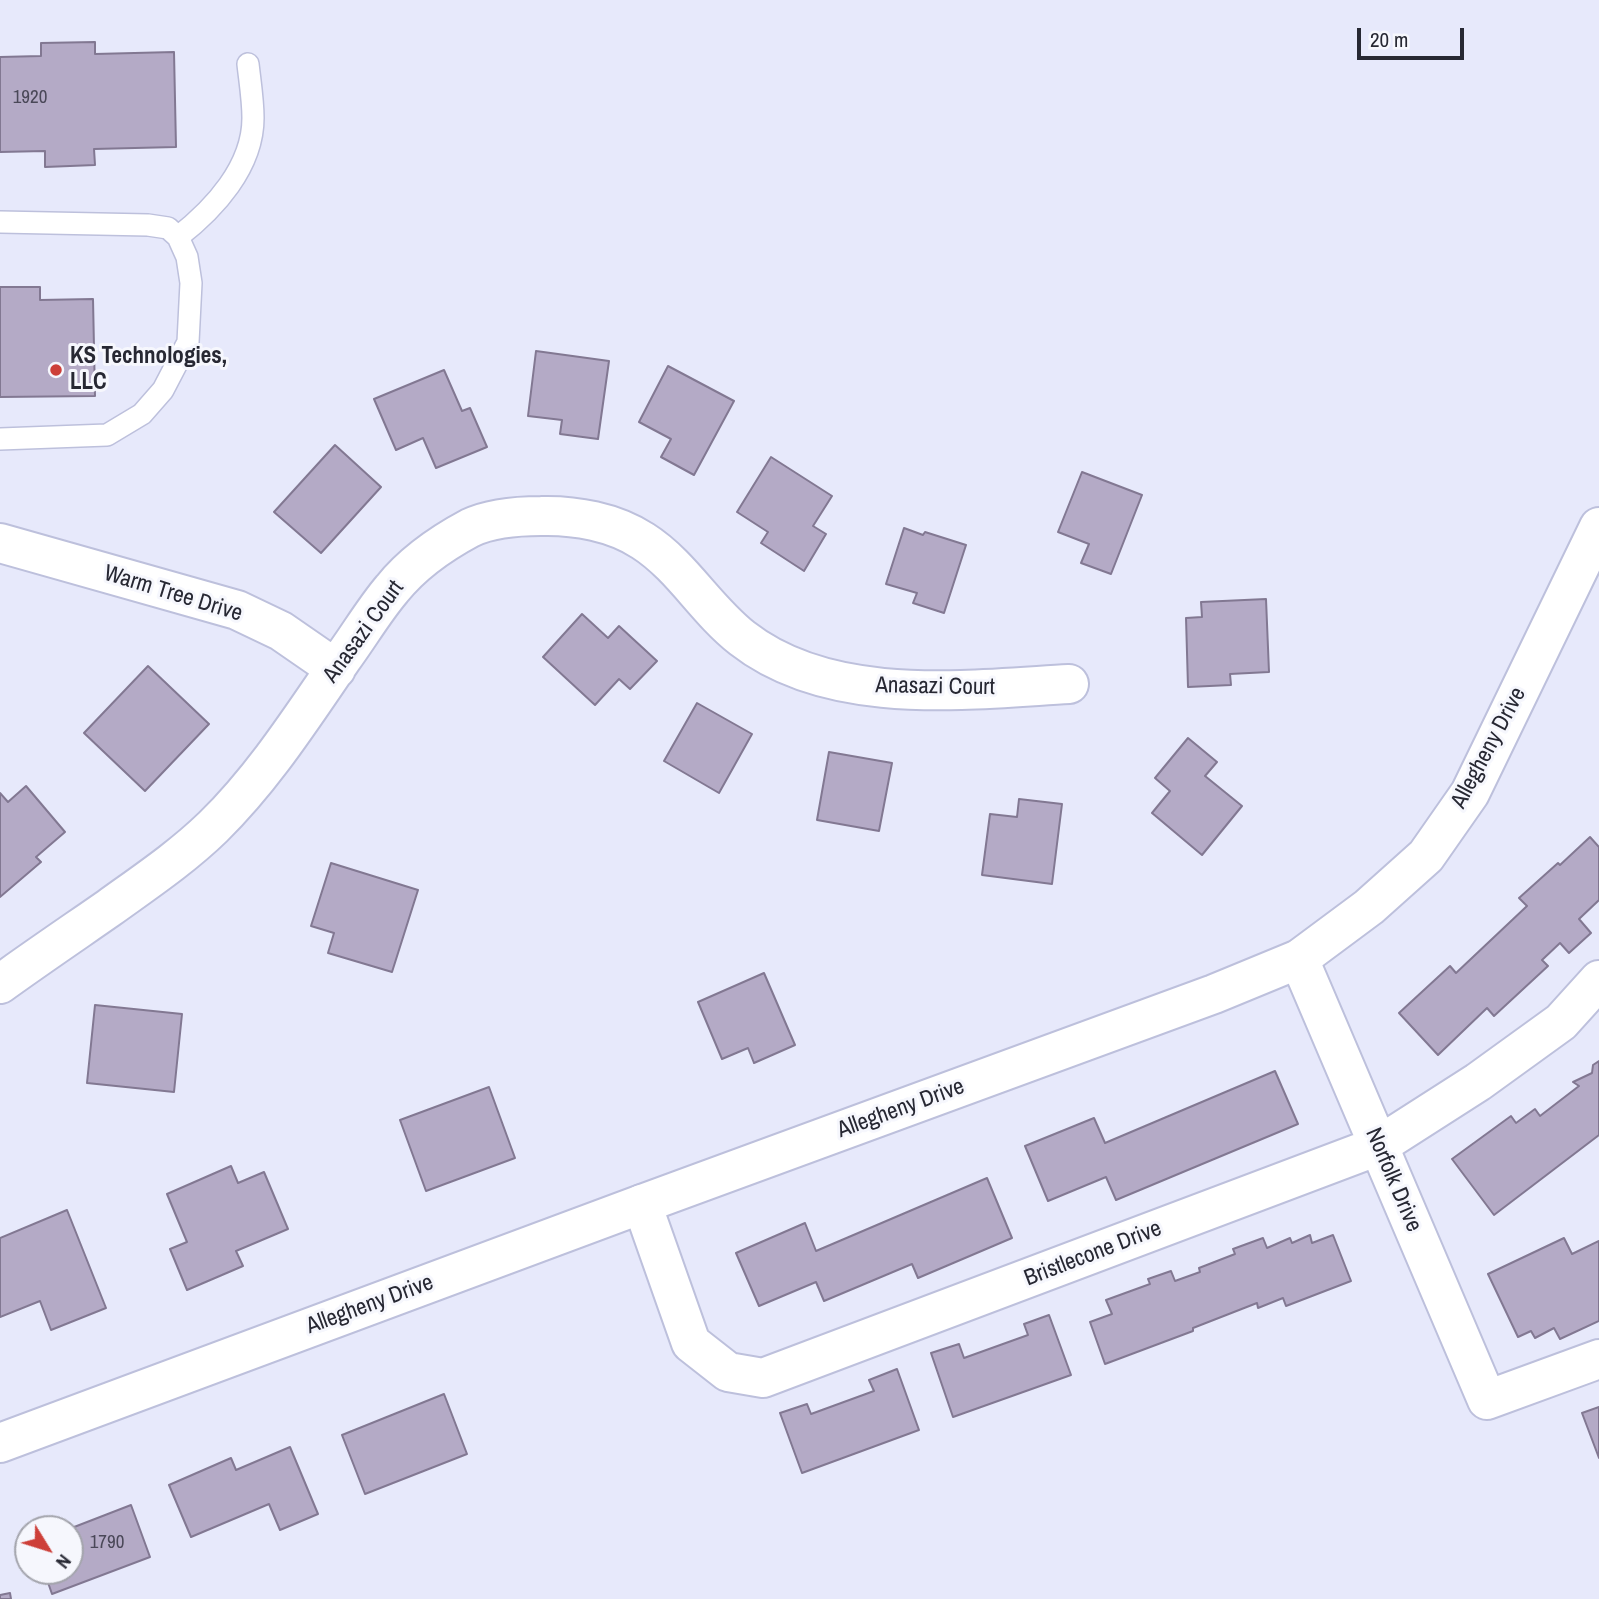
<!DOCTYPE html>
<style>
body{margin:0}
#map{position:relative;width:1599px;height:1599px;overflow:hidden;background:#e7e9fb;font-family:"Archivo Narrow",sans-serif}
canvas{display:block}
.north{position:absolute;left:14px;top:1515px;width:70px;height:70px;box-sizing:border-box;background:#f6f7fd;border:2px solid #a3a4ac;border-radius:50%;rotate:128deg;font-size:19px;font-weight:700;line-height:28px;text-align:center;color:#272833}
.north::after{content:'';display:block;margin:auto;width:24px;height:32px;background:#cd3f39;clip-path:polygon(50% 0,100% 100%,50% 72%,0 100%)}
.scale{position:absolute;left:1357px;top:28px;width:107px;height:32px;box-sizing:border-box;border:4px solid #272833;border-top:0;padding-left:9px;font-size:21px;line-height:24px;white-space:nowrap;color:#272833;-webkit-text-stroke:5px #f6f7fd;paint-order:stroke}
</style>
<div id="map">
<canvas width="1599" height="1599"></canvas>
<div class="north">N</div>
<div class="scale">20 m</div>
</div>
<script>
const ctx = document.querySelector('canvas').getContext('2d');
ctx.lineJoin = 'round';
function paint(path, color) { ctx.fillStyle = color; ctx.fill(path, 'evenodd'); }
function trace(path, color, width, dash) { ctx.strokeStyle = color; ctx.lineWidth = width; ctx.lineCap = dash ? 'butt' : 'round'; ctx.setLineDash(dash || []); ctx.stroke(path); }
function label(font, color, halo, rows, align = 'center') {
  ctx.font = font + ' "Archivo Narrow",sans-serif'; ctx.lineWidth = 6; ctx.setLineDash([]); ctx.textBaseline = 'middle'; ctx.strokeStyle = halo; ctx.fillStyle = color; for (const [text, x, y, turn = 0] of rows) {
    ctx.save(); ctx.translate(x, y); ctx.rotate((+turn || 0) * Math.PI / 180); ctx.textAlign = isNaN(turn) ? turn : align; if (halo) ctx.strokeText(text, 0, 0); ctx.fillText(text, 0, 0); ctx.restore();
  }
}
const building = new Path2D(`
 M 95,42 L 95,54 L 174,52 L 176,147 L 94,149 L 95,165 L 45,167 L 45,151 L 0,152 L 0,57 L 41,56 L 41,43 Z
 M 0,287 L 40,287 L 40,300 L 93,299 L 95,396 L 0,397 Z
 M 536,351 L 609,361 L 598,439 L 560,434 L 562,420 L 528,416 Z
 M 668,366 L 734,401 L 694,475 L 661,457 L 671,439 L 639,422 Z
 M 444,370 L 462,411 L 470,408 L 487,447 L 436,468 L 423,438 L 396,450 L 374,399 Z
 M 335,445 L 381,487 L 321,553 L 274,512 Z
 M 771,457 L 832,496 L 813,526 L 826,534 L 804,571 L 761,543 L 768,532 L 737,512 Z
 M 1082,472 L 1142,495 L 1111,574 L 1081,563 L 1089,544 L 1058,532 Z
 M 904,528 L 923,535 L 925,532 L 966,545 L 944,613 L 913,603 L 917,593 L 886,584 Z
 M 1266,599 L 1269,672 L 1230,674 L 1231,685 L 1188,687 L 1186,618 L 1202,617 L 1201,602 Z
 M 582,614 L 608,638 L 619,626 L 657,661 L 630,689 L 619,679 L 595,705 L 543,657 Z
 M 148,666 L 209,724 L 145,791 L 84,733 Z
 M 697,703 L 752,734 L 719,793 L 664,761 Z
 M 1188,738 L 1217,762 L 1205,776 L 1242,806 L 1202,855 L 1152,813 L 1170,791 L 1155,778 Z
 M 829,752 L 892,763 L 879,831 L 817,820 Z
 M 26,786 L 65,832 L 36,857 L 41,862 L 0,897 L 0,793 L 8,802 Z
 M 1019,799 L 1062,804 L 1052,884 L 982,875 L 990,814 L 1017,817 Z
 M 1590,837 L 1599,847 L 1599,900 L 1579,919 L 1591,933 L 1569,953 L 1560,943 L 1542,960 L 1548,966 L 1494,1016 L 1487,1008 L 1438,1055 L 1399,1013 L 1450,966 L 1456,973 L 1527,906 L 1519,898 L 1558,863 L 1560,865 Z
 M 331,863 L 418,890 L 392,972 L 328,953 L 334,933 L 311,926 Z
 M 764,973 L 795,1045 L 754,1063 L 748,1048 L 722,1059 L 698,1002 Z
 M 95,1005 L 182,1014 L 174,1092 L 87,1083 Z
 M 1599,1061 L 1599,1135 L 1494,1215 L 1452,1159 L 1511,1116 L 1516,1123 L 1535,1109 L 1540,1116 L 1579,1086 L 1573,1082 L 1592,1073 L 1593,1065 Z
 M 1275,1071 L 1298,1124 L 1116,1200 L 1106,1177 L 1048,1201 L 1025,1146 L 1094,1118 L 1105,1143 Z
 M 489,1087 L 515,1158 L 426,1191 L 400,1120 Z
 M 231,1166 L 238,1183 L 264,1172 L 288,1229 L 236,1251 L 243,1266 L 187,1290 L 170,1249 L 187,1242 L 167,1194 Z
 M 987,1178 L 1012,1238 L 918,1278 L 912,1264 L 824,1301 L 816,1282 L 759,1306 L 736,1253 L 805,1223 L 816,1251 Z
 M 67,1210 L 106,1308 L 51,1330 L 40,1301 L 0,1317 L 0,1238 Z
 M 1310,1235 L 1312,1243 L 1333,1235 L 1351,1281 L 1286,1306 L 1283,1298 L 1258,1308 L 1257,1303 L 1193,1328 L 1193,1331 L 1105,1364 L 1090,1322 L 1112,1314 L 1106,1300 L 1150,1284 L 1148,1279 L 1171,1271 L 1175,1281 L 1200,1272 L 1199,1268 L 1235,1254 L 1233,1249 L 1263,1238 L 1267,1248 L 1290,1238 L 1292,1243 Z
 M 1564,1238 L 1572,1254 L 1599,1241 L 1599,1321 L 1560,1339 L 1554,1328 L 1535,1338 L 1531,1331 L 1518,1337 L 1488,1274 Z
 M 1049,1315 L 1071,1375 L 953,1417 L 931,1353 L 959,1344 L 964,1358 L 1028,1335 L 1024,1324 Z
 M 897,1369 L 919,1430 L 802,1473 L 780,1413 L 807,1404 L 811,1414 L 874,1391 L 869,1380 Z
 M 444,1394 L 467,1454 L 365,1494 L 342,1435 Z
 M 1599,1407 L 1599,1458 L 1582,1413 Z
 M 290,1447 L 318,1514 L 280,1530 L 269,1504 L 191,1537 L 169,1485 L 231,1458 L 236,1470 Z
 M 131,1505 L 150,1557 L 52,1594 L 44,1571 L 70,1571 L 69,1529 Z
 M 10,1593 L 11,1599 L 0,1599 L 0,1595 Z`);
paint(building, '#b4aac6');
trace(building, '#827892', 2);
const service = new Path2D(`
 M 0,222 L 148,225 L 168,228 L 178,237 L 187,257 L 191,283 L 188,342 L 163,390 L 142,414 L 107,435 L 0,439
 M 178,237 C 214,209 253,167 253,118 C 253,100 250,82 248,64`);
const minor = new Path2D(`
 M 0,543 L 237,610 L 281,631 L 336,669
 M 1299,959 L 1487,1400 L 1599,1359
 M 0,984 C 36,958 73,933 109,908 C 145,882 181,858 213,827 C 264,777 302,717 342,659 C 359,636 374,610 392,589 C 412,564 442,543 470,528 C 491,518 519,516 541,516 C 575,515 614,522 643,541 C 682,566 705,609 742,638 C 830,707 965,690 1069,684
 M 642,1204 L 691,1343 L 728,1372 L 763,1378 L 1378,1146 L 1478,1082 L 1561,1022 L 1599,980`);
const tertiary = new Path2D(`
 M 0,1443 L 642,1204 L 1214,994 L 1299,959 L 1369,907 L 1426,856 L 1470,793 L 1599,527`);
trace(service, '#bdc0dc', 24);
trace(minor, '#bdc0dc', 42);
trace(tertiary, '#bdc0dc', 42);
trace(service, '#fff', 21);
trace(minor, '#fff', 38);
trace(tertiary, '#fff', 38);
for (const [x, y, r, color] of [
 [56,370,7,"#cd3f39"]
]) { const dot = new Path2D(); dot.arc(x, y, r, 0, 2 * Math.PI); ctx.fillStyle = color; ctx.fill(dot); trace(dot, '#f6f7fd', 2.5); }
label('19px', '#4a4858', null, [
 ["1920",30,98],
 ["1790",107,1543]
]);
label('bold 23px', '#272833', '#f6f7fd', [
 ["KS Technologies,",70,357],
 ["LLC",70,383]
], 'left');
label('23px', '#272833', '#f6f7fd', [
 ["Warm Tree Drive",173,594,17],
 ["Anasazi Court",364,632,-54],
 ["Anasazi Court",935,687,1],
 ["Allegheny Drive",1489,748,-62],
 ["Allegheny Drive",901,1109,-20],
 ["Norfolk Drive",1393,1180,67],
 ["Bristlecone Drive",1093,1254,-21],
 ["Allegheny Drive",370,1305,-20]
]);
</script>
